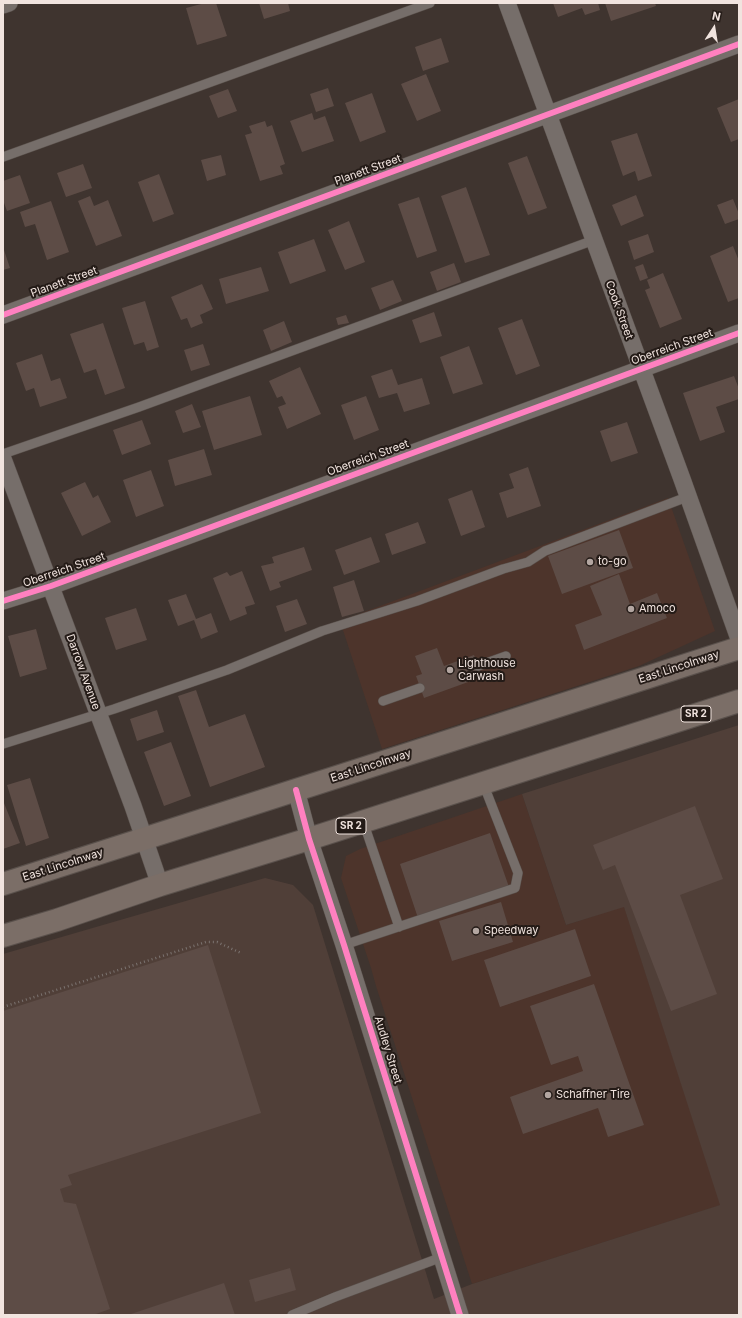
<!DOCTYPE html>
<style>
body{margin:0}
#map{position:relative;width:742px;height:1318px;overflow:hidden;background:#3f342f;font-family:Inter,sans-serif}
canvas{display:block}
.frame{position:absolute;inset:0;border:4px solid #f1e4df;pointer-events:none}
.north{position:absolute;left:694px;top:8px;width:40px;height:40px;-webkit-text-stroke:3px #241b17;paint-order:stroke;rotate:12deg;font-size:11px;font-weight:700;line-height:16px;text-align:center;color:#f1e4df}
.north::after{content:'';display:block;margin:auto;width:14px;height:18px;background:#f1e4df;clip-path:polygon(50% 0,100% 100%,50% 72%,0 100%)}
</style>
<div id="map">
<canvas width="742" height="1318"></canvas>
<div class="frame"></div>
<div class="north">N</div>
</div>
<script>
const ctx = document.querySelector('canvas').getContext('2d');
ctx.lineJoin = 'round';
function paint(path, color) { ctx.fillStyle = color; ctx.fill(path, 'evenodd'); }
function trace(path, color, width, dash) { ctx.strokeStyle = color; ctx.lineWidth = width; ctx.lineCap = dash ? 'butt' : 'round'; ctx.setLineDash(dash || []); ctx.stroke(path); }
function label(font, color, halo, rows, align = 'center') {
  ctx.font = font + ' Inter,sans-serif'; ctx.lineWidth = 4; ctx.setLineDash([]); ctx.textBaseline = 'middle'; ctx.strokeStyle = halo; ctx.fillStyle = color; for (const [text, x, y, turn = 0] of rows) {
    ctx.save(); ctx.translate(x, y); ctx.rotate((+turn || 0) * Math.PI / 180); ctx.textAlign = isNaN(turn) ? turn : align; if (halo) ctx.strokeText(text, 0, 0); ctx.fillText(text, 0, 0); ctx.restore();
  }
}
paint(new Path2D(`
 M 668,498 L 715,631 L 639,666 L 382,749 L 340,621 Z
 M 522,794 L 566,925 L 624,906 L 721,1205 L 472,1284 L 376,986 L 371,968 L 341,878 L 346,856 L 360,849 Z`), '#4d342b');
paint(new Path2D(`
 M 739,725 L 739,1315 L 3,1315 L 3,954 L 265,878 L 293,885 L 313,905 L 434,1299 L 472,1284 L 720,1205 L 624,907 L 566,925 L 522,794 Z`), '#503f38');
paint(new Path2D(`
 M 205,3 L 216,3 L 227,36 L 197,45 L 186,8 Z
 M 259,3 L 288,3 L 290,11 L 264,19 Z
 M 553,3 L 598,3 L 600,10 L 585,15 L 582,8 L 558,17 Z
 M 605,3 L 655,3 L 656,6 L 611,21 Z
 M 441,38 L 449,62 L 423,71 L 415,47 Z
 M 426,74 L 441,111 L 417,121 L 401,84 Z
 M 328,88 L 334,106 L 316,112 L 310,94 Z
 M 228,89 L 237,111 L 218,118 L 209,96 Z
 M 372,93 L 386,132 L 360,142 L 345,103 Z
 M 739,99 L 739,139 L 731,142 L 717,108 Z
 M 312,113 L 314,120 L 325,116 L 334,141 L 302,152 L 290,121 Z
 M 265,121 L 267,127 L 272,125 L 285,164 L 280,166 L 283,174 L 260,181 L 245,135 L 252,133 L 249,126 Z
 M 637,133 L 652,176 L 638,181 L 635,171 L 623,176 L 611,141 Z
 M 221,155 L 226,175 L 207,181 L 201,160 Z
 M 527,156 L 547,208 L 528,215 L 508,163 Z
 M 83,164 L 92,188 L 66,197 L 57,173 Z
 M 159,174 L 174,214 L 153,222 L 138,182 Z
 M 20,175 L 30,203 L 7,211 L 3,200 L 3,181 Z
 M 466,187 L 490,255 L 465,263 L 441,196 Z
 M 636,195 L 644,216 L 621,226 L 612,205 Z
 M 90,196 L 94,206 L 108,200 L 122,236 L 96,246 L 78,201 Z
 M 419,197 L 437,251 L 417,258 L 398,204 Z
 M 733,199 L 739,214 L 739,219 L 725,224 L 717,205 Z
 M 51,201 L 69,252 L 47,260 L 35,224 L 25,227 L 20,212 Z
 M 349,221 L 365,262 L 345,270 L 328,230 Z
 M 648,234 L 654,252 L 634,260 L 628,241 Z
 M 314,239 L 326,271 L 290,284 L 278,252 Z
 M 733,246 L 739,261 L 739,298 L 728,302 L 710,256 Z
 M 3,247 L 10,268 L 3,270 Z
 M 454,263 L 461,282 L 437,291 L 430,272 Z
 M 643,264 L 648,278 L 640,281 L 635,267 Z
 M 261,267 L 269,291 L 226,304 L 219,279 Z
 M 663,273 L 682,319 L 660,328 L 645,290 L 650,288 L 647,280 Z
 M 393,280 L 402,301 L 380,310 L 371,288 Z
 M 202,284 L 213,309 L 200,315 L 203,323 L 191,328 L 187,318 L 181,320 L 171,297 Z
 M 145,301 L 159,347 L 147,351 L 144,342 L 134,345 L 122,308 Z
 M 434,312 L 442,336 L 420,343 L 412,320 Z
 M 346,315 L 349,323 L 338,325 L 336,318 Z
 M 522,319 L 540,366 L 516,375 L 498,328 Z
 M 284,321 L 292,342 L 271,351 L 263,330 Z
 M 103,323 L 125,388 L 105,395 L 96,369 L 84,373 L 70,334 Z
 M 203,344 L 210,365 L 191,371 L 184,350 Z
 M 469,346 L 483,384 L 453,394 L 440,357 Z
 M 42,354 L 51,381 L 60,378 L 67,398 L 40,407 L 34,388 L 26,391 L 16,363 Z
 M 300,367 L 321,414 L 287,429 L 278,407 L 286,404 L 282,396 L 277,398 L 269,381 Z
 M 392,369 L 398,385 L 422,378 L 430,404 L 404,412 L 397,393 L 379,398 L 371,376 Z
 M 734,376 L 739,389 L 739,399 L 716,407 L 725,432 L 700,441 L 683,393 Z
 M 250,396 L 262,435 L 214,450 L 202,411 Z
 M 366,396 L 379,430 L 354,440 L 341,405 Z
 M 192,404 L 201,427 L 183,433 L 175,411 Z
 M 142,420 L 151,444 L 122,455 L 113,430 Z
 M 627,422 L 638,453 L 611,462 L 600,431 Z
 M 204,449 L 212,475 L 175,486 L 168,460 Z
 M 528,467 L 541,506 L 507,518 L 499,493 L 514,488 L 509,474 Z
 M 151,470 L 164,506 L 136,517 L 123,480 Z
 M 85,482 L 93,498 L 98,495 L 111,522 L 82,536 L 61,493 Z
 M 472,490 L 485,527 L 461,536 L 448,499 Z
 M 418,522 L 426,543 L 392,555 L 385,534 Z
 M 619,530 L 633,568 L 562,594 L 548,556 Z
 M 371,537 L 380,562 L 344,575 L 335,550 Z
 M 304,547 L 312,570 L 279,582 L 281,587 L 270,591 L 261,566 L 274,563 L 272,557 Z
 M 242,571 L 255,604 L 245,607 L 247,614 L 230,621 L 213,578 L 227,572 L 230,576 Z
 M 619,574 L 630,604 L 657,593 L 667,618 L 584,650 L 575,625 L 602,615 L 590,586 Z
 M 354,580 L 364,611 L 342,617 L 333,587 Z
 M 186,594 L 196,619 L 211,613 L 218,632 L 201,639 L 194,620 L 178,626 L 168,600 Z
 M 297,599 L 307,624 L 285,632 L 276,606 Z
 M 136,608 L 147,640 L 116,650 L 105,618 Z
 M 36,629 L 47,669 L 20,677 L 8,636 Z
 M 437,648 L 444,666 L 474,655 L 482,677 L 424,698 L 416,676 L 422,674 L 415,656 Z
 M 196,690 L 209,727 L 245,714 L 265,767 L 210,787 L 178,696 Z
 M 157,710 L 164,732 L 137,741 L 130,719 Z
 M 171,742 L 191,796 L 164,806 L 144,752 Z
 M 30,778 L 49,838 L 26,846 L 7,785 Z
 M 3,803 L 4,803 L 20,843 L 3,849 Z
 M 695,806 L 723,879 L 680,895 L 717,994 L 671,1011 L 615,865 L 603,870 L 593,845 Z
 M 490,833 L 509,887 L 418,918 L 400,864 Z
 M 501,902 L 513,942 L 452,961 L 439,921 Z
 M 575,929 L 591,976 L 500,1007 L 484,960 Z
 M 208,945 L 261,1113 L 68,1175 L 72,1185 L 60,1189 L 64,1202 L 76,1204 L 110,1309 L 93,1315 L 3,1315 L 3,1011 Z
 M 594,984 L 644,1125 L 608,1137 L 598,1108 L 523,1134 L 510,1097 L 583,1071 L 578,1056 L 551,1065 L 530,1006 Z
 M 290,1268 L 296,1290 L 255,1302 L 249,1280 Z
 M 224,1283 L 235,1315 L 128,1315 Z`), '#5d4c46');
const service = new Path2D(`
 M 3,157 L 430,3
 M 3,454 L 139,407 L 594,240
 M 478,666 L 506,656
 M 383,701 L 420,688
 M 3,744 L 114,709 L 227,670 L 322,631 L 417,601 L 503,569 L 528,562 L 545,551 L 687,497
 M 363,821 L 399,927
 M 344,945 L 515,888 L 518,873 L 483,783
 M 292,1315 L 335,1297 L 442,1257`);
const minor = new Path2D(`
 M 507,3 L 682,479 L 739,639
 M 3,5 L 9,3
 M 3,315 L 739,44
 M 3,459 L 133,806 L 160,885
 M 3,601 L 51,586 L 739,333
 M 296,790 L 309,839 L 344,945 L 460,1315`);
const primary = new Path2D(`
 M 3,884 L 739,648
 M 3,936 L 57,920 L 160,885 L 309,839 L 739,701`);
trace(service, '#5a514c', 10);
trace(minor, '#5a514c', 18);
trace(primary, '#5a514c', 24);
trace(new Path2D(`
 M 3,1007 L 206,942 L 217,942 L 241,953`), '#7b7370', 2.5, [1, 3]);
trace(service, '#766e6a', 9);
trace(minor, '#766e6a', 17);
trace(primary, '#7b6e67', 22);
trace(new Path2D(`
 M 3,315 L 739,44
 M 3,601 L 51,586 L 739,333
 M 296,790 L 309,839 L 344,945 L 460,1315`), '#ff80c0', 6);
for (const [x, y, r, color] of [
 [590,562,4,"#b3a6a1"],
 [631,609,4,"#b3a6a1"],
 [450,670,4,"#b3a6a1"],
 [476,931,4,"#b3a6a1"],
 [548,1095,4,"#b3a6a1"]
]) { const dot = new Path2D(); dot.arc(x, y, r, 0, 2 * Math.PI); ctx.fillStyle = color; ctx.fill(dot); trace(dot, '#241b17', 1.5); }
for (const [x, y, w] of [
 [696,714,30],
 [351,826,30]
]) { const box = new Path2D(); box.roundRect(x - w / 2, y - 8, w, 16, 3); ctx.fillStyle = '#241b17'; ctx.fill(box); trace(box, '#f1e4df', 1); }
label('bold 10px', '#f1e4df', null, [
 ["SR 2",696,714],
 ["SR 2",351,826]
]);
label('11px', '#f1e4df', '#241b17', [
 ["Planett Street",368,170,-20],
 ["Planett Street",64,282,-20],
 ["Cook Street",619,310,70],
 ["Oberreich Street",672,347,-20],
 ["Oberreich Street",368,458,-20],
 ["Oberreich Street",64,570,-19],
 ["East Lincolnway",679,667,-18],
 ["Darrow Avenue",83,672,70],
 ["East Lincolnway",371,766,-18],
 ["East Lincolnway",63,865,-18],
 ["Audley Street",388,1050,73]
]);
label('11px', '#f1e4df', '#241b17', [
 ["to-go",598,562],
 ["Amoco",639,609],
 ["Lighthouse",458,664],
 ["Carwash",458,677],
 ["Speedway",484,931],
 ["Schaffner Tire",556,1095]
], 'left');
</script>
